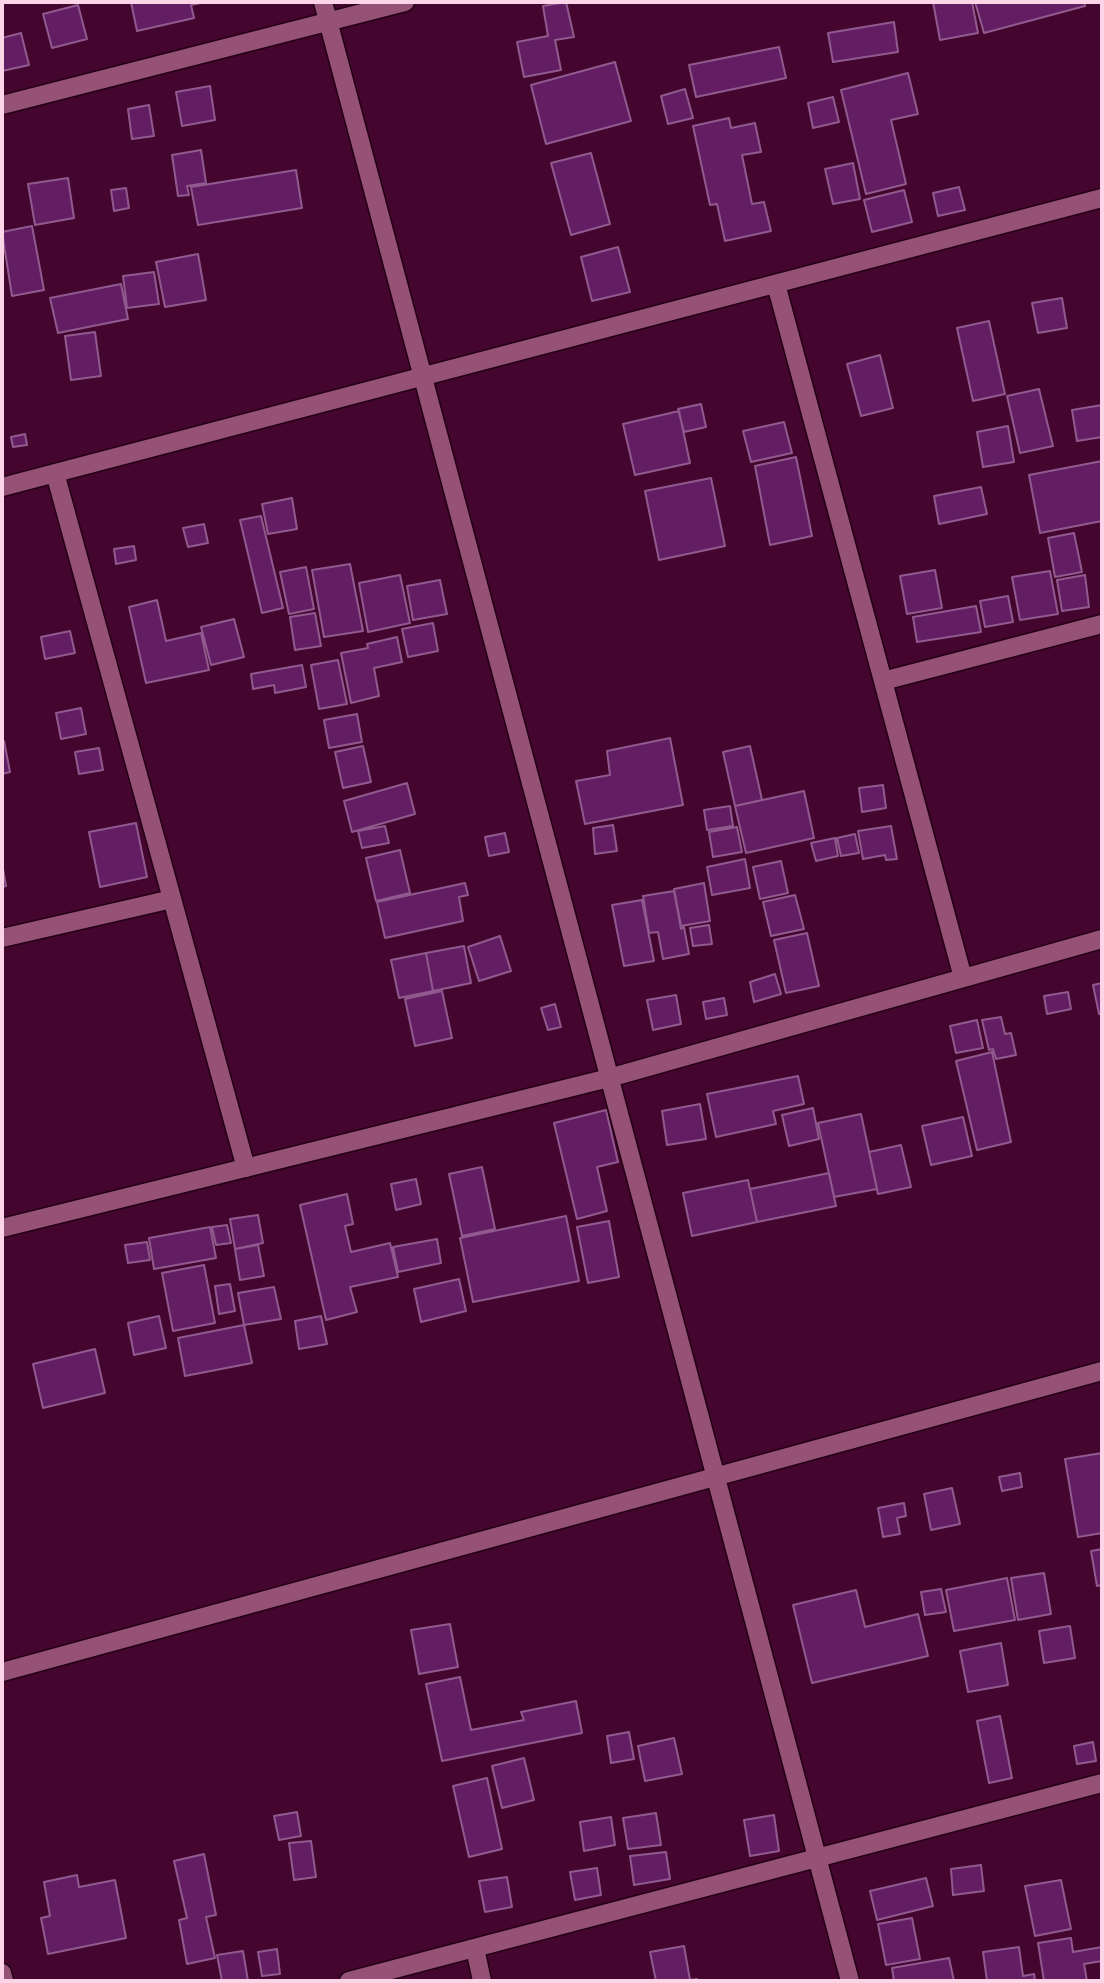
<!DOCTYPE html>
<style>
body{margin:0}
#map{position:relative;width:1104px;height:1983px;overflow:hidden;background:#44052e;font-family:Overpass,sans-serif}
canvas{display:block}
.frame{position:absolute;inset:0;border:4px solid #fdd5e8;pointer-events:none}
</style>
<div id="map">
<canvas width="1104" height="1983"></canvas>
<div class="frame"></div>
</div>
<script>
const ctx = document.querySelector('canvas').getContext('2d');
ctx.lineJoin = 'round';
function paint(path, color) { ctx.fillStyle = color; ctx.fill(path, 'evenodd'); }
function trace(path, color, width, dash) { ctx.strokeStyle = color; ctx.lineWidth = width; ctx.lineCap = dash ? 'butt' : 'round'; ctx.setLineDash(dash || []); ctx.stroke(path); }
const building = new Path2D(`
 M 131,2 L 205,2 L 191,5 L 194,18 L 137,31 Z
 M 566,2 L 574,37 L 555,40 L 561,70 L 524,77 L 517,42 L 548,36 L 543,6 Z
 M 933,2 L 972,2 L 978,33 L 940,40 Z
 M 975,2 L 1084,2 L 1085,6 L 984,33 Z
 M 78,5 L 87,39 L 52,48 L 43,14 Z
 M 894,22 L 898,52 L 833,62 L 828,33 Z
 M 21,33 L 29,65 L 2,71 L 2,38 Z
 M 779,47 L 786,78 L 696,97 L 689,65 Z
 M 615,62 L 631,121 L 546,144 L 531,85 Z
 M 908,73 L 918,114 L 891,120 L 906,184 L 866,194 L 841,90 Z
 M 210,86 L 215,120 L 182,126 L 176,92 Z
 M 685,89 L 693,118 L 668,124 L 661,96 Z
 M 833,97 L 839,122 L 813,128 L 808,103 Z
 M 149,105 L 154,136 L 132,139 L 128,109 Z
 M 729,118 L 731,128 L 755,123 L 761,152 L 742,155 L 752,204 L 764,202 L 771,231 L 725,241 L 717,204 L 710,205 L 693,126 Z
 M 201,150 L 206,183 L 187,186 L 189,195 L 178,196 L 172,155 Z
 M 591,153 L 610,224 L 571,235 L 551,163 Z
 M 853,163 L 860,199 L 833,204 L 825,169 Z
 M 296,170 L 302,208 L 198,225 L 191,187 Z
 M 68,178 L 74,218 L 35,225 L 28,184 Z
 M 959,187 L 965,210 L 938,216 L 933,193 Z
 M 126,188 L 129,208 L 114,211 L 111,190 Z
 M 904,190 L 912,222 L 872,232 L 864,200 Z
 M 32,226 L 44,290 L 12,296 L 2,232 Z
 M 618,247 L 630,292 L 592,301 L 581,257 Z
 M 198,254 L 206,300 L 165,307 L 156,262 Z
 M 154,272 L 159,304 L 127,308 L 123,276 Z
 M 121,284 L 128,319 L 58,333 L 50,298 Z
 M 1062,298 L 1067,328 L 1038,333 L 1032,303 Z
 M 989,321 L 1005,394 L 973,401 L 957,328 Z
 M 95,332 L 101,376 L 71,380 L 65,336 Z
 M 880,355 L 893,408 L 861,416 L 847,364 Z
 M 1039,389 L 1053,446 L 1020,453 L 1007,396 Z
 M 701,404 L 706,427 L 684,432 L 678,409 Z
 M 1102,405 L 1102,437 L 1077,441 L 1072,410 Z
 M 679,411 L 690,463 L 635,475 L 623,424 Z
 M 784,422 L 792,453 L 751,462 L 743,431 Z
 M 1008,426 L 1014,462 L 983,467 L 977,432 Z
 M 25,434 L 27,445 L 13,447 L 11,437 Z
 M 796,457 L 812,536 L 770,545 L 755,466 Z
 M 1102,461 L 1102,521 L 1040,533 L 1029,475 Z
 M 711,478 L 725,546 L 659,560 L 645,491 Z
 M 981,487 L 987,514 L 939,524 L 934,496 Z
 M 292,498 L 297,529 L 268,534 L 262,504 Z
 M 261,516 L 283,608 L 262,613 L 240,520 Z
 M 204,524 L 208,543 L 188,547 L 183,528 Z
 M 1074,533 L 1082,572 L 1055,577 L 1048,538 Z
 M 134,546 L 136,560 L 116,564 L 114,549 Z
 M 350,564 L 363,631 L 324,637 L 312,570 Z
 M 306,567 L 314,609 L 289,614 L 280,572 Z
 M 935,570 L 942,608 L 907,614 L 900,576 Z
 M 1050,571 L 1058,614 L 1020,620 L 1012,577 Z
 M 400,575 L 410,623 L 368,632 L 359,583 Z
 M 1085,575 L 1089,607 L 1062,611 L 1057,580 Z
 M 440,580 L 447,614 L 413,620 L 407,586 Z
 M 1008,596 L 1013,622 L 985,627 L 980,601 Z
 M 157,600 L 166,641 L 201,633 L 209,670 L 146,683 L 129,607 Z
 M 976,606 L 981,632 L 917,642 L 913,617 Z
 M 315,613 L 321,646 L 295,650 L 290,617 Z
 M 234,619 L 244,657 L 211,665 L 201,627 Z
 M 433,623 L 438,651 L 408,657 L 402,629 Z
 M 70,631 L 75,653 L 45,659 L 41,637 Z
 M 397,637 L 402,662 L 374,668 L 379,696 L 351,703 L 341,653 L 368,648 L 367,644 Z
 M 338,660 L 347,704 L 319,709 L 311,665 Z
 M 302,665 L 306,687 L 275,693 L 274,685 L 253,689 L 251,674 Z
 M 81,708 L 86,734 L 61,739 L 56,713 Z
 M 357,714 L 362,742 L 329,748 L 324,720 Z
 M 670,738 L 683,805 L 585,824 L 576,781 L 610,775 L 607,751 Z
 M 4,741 L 10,772 L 2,774 L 2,742 Z
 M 363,746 L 371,782 L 343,788 L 335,752 Z
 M 750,746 L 762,800 L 735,806 L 723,752 Z
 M 99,748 L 103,770 L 79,774 L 75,752 Z
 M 407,783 L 415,814 L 352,832 L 344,801 Z
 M 883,785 L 886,808 L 862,812 L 859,788 Z
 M 804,791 L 814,838 L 746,853 L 735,806 Z
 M 730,806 L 733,826 L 707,830 L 704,810 Z
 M 136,823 L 147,877 L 100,887 L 89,832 Z
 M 613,825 L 617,851 L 595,854 L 593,828 Z
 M 385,826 L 389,843 L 362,848 L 358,831 Z
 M 891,826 L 897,859 L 886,860 L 885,855 L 863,859 L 858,831 Z
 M 737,827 L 742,852 L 713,857 L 709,832 Z
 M 505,833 L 509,852 L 489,856 L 485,837 Z
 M 855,834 L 859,853 L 841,856 L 837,838 Z
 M 835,838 L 838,856 L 816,861 L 811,843 Z
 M 400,850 L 410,893 L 376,901 L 366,858 Z
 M 745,859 L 750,888 L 712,895 L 707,867 Z
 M 781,861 L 788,893 L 760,899 L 753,867 Z
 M 2,863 L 6,886 L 2,887 Z
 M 465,883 L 468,895 L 459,897 L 463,921 L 385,938 L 377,902 Z
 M 704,883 L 710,921 L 681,926 L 674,889 Z
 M 674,891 L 681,929 L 684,927 L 689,954 L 663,959 L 658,932 L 649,933 L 643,896 Z
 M 795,895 L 804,929 L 771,936 L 763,902 Z
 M 642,900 L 654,961 L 624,966 L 612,905 Z
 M 709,925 L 712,944 L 693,946 L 690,928 Z
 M 807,933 L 819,986 L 786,993 L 774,940 Z
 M 500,936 L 511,971 L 479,981 L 468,947 Z
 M 464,946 L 471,983 L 433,991 L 426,953 Z
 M 426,953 L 433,991 L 399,998 L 391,960 Z
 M 775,974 L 781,994 L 754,1002 L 750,982 Z
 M 1102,983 L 1102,1014 L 1099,1014 L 1093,985 Z
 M 442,991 L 452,1038 L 415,1046 L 405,999 Z
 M 1068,992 L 1071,1009 L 1047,1014 L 1044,996 Z
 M 676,995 L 681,1024 L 653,1030 L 647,1000 Z
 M 724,998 L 727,1015 L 706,1019 L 703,1002 Z
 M 555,1004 L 561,1027 L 548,1030 L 541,1008 Z
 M 1001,1017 L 1005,1034 L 1011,1033 L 1016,1055 L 996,1059 L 993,1049 L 989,1050 L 982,1020 Z
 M 977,1020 L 983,1048 L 956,1053 L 950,1026 Z
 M 992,1052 L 1011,1142 L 977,1150 L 956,1061 Z
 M 798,1076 L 804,1104 L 773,1111 L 776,1124 L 716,1137 L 707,1094 Z
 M 700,1104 L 706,1139 L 667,1145 L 662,1111 Z
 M 813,1108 L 819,1139 L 789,1146 L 782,1115 Z
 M 606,1110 L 618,1162 L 597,1167 L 607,1211 L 577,1219 L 554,1123 Z
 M 861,1114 L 877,1189 L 834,1197 L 818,1123 Z
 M 963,1117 L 972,1156 L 931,1165 L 922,1126 Z
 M 901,1145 L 911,1187 L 878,1194 L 869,1152 Z
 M 482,1167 L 495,1229 L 462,1236 L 449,1174 Z
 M 829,1173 L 836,1206 L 757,1222 L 750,1189 Z
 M 416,1179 L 421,1204 L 396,1210 L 391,1184 Z
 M 748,1180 L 757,1222 L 692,1236 L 683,1193 Z
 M 347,1194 L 353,1224 L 345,1226 L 351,1252 L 390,1243 L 398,1277 L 350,1287 L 357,1312 L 326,1320 L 300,1205 Z
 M 258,1215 L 263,1243 L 235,1249 L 230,1219 Z
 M 566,1216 L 579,1281 L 473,1302 L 460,1238 Z
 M 609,1221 L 619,1277 L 588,1283 L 577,1227 Z
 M 227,1225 L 231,1243 L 216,1245 L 212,1227 Z
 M 210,1227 L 216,1258 L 154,1269 L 149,1238 Z
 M 437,1239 L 441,1263 L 398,1272 L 393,1247 Z
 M 147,1242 L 150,1260 L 128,1263 L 125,1245 Z
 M 258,1245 L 264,1276 L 240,1280 L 235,1249 Z
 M 204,1265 L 215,1323 L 173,1331 L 162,1273 Z
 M 459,1279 L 466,1311 L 421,1322 L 414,1289 Z
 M 230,1284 L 235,1311 L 219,1314 L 215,1286 Z
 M 274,1287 L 281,1319 L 244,1325 L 238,1293 Z
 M 159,1316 L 166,1348 L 134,1355 L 128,1323 Z
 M 321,1316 L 327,1344 L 299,1349 L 295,1321 Z
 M 244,1325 L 252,1363 L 185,1376 L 178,1338 Z
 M 95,1349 L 105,1393 L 43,1408 L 33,1364 Z
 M 1102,1453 L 1102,1533 L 1078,1537 L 1065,1459 Z
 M 1020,1473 L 1022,1487 L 1002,1491 L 999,1477 Z
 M 952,1488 L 960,1524 L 931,1530 L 924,1494 Z
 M 904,1503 L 906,1516 L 897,1518 L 900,1534 L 883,1537 L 878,1508 Z
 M 1102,1549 L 1102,1585 L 1097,1586 L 1091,1551 Z
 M 1044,1573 L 1051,1614 L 1018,1620 L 1011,1578 Z
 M 1007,1578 L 1015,1620 L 954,1631 L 946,1590 Z
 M 941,1589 L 946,1612 L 925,1615 L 921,1592 Z
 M 856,1590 L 865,1627 L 918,1614 L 928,1656 L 812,1683 L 793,1605 Z
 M 450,1624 L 458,1667 L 419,1674 L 411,1630 Z
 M 1070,1626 L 1075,1658 L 1044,1663 L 1039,1631 Z
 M 1001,1643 L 1008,1685 L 968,1692 L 960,1651 Z
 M 460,1677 L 471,1730 L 524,1720 L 521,1712 L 576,1701 L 582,1733 L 442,1761 L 426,1684 Z
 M 1000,1716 L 1012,1778 L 989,1783 L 977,1721 Z
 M 629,1732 L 634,1759 L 611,1763 L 607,1736 Z
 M 674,1738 L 682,1774 L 645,1781 L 638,1746 Z
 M 1093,1742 L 1096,1761 L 1077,1764 L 1074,1746 Z
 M 524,1758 L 534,1800 L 502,1808 L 492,1766 Z
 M 487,1778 L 502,1849 L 469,1857 L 453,1786 Z
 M 297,1812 L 301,1836 L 279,1840 L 274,1816 Z
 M 656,1813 L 661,1845 L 628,1849 L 623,1818 Z
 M 774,1815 L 779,1851 L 750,1856 L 744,1820 Z
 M 611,1817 L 615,1845 L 584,1851 L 580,1822 Z
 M 311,1841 L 316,1877 L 294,1880 L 289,1843 Z
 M 666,1852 L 670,1879 L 634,1885 L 630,1856 Z
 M 204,1854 L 216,1915 L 206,1917 L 215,1958 L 187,1964 L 179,1920 L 187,1918 L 174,1861 Z
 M 981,1865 L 984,1891 L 953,1895 L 951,1869 Z
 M 597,1868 L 601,1895 L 575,1900 L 570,1872 Z
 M 77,1875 L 79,1887 L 115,1880 L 126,1938 L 48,1954 L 41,1918 L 50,1916 L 44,1882 Z
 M 507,1877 L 512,1907 L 485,1912 L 479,1881 Z
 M 926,1878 L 933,1906 L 877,1920 L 870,1891 Z
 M 1061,1880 L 1071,1929 L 1035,1936 L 1025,1886 Z
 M 912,1918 L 920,1959 L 886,1965 L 878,1924 Z
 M 1071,1938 L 1073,1952 L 1102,1947 L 1102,1961 L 1084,1964 L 1087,1981 L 1044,1981 L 1038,1943 Z
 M 684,1946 L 690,1980 L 697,1979 L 698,1981 L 656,1981 L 650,1952 Z
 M 1019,1947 L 1023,1976 L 1034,1974 L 1035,1981 L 987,1981 L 983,1952 Z
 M 277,1949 L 280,1974 L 262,1976 L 258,1952 Z
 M 243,1951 L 248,1981 L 222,1981 L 217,1955 Z
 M 949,1958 L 954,1981 L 894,1981 L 892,1968 Z`);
paint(building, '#631e63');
trace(building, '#905a8f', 2);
const minor = new Path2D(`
 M 323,2 L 850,1981
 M 2,105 L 405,2
 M 776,284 L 963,978
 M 55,473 L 246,1168
 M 2,487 L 1102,198
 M 883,681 L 1102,624
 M 2,938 L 172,899
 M 2,1228 L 609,1078 L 1102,939
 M 2,1672 L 1102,1371
 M 475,1948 L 482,1981
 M 2,1973 L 4,1981
 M 349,1981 L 1102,1783`);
trace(minor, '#230014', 21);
trace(minor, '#955176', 18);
</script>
